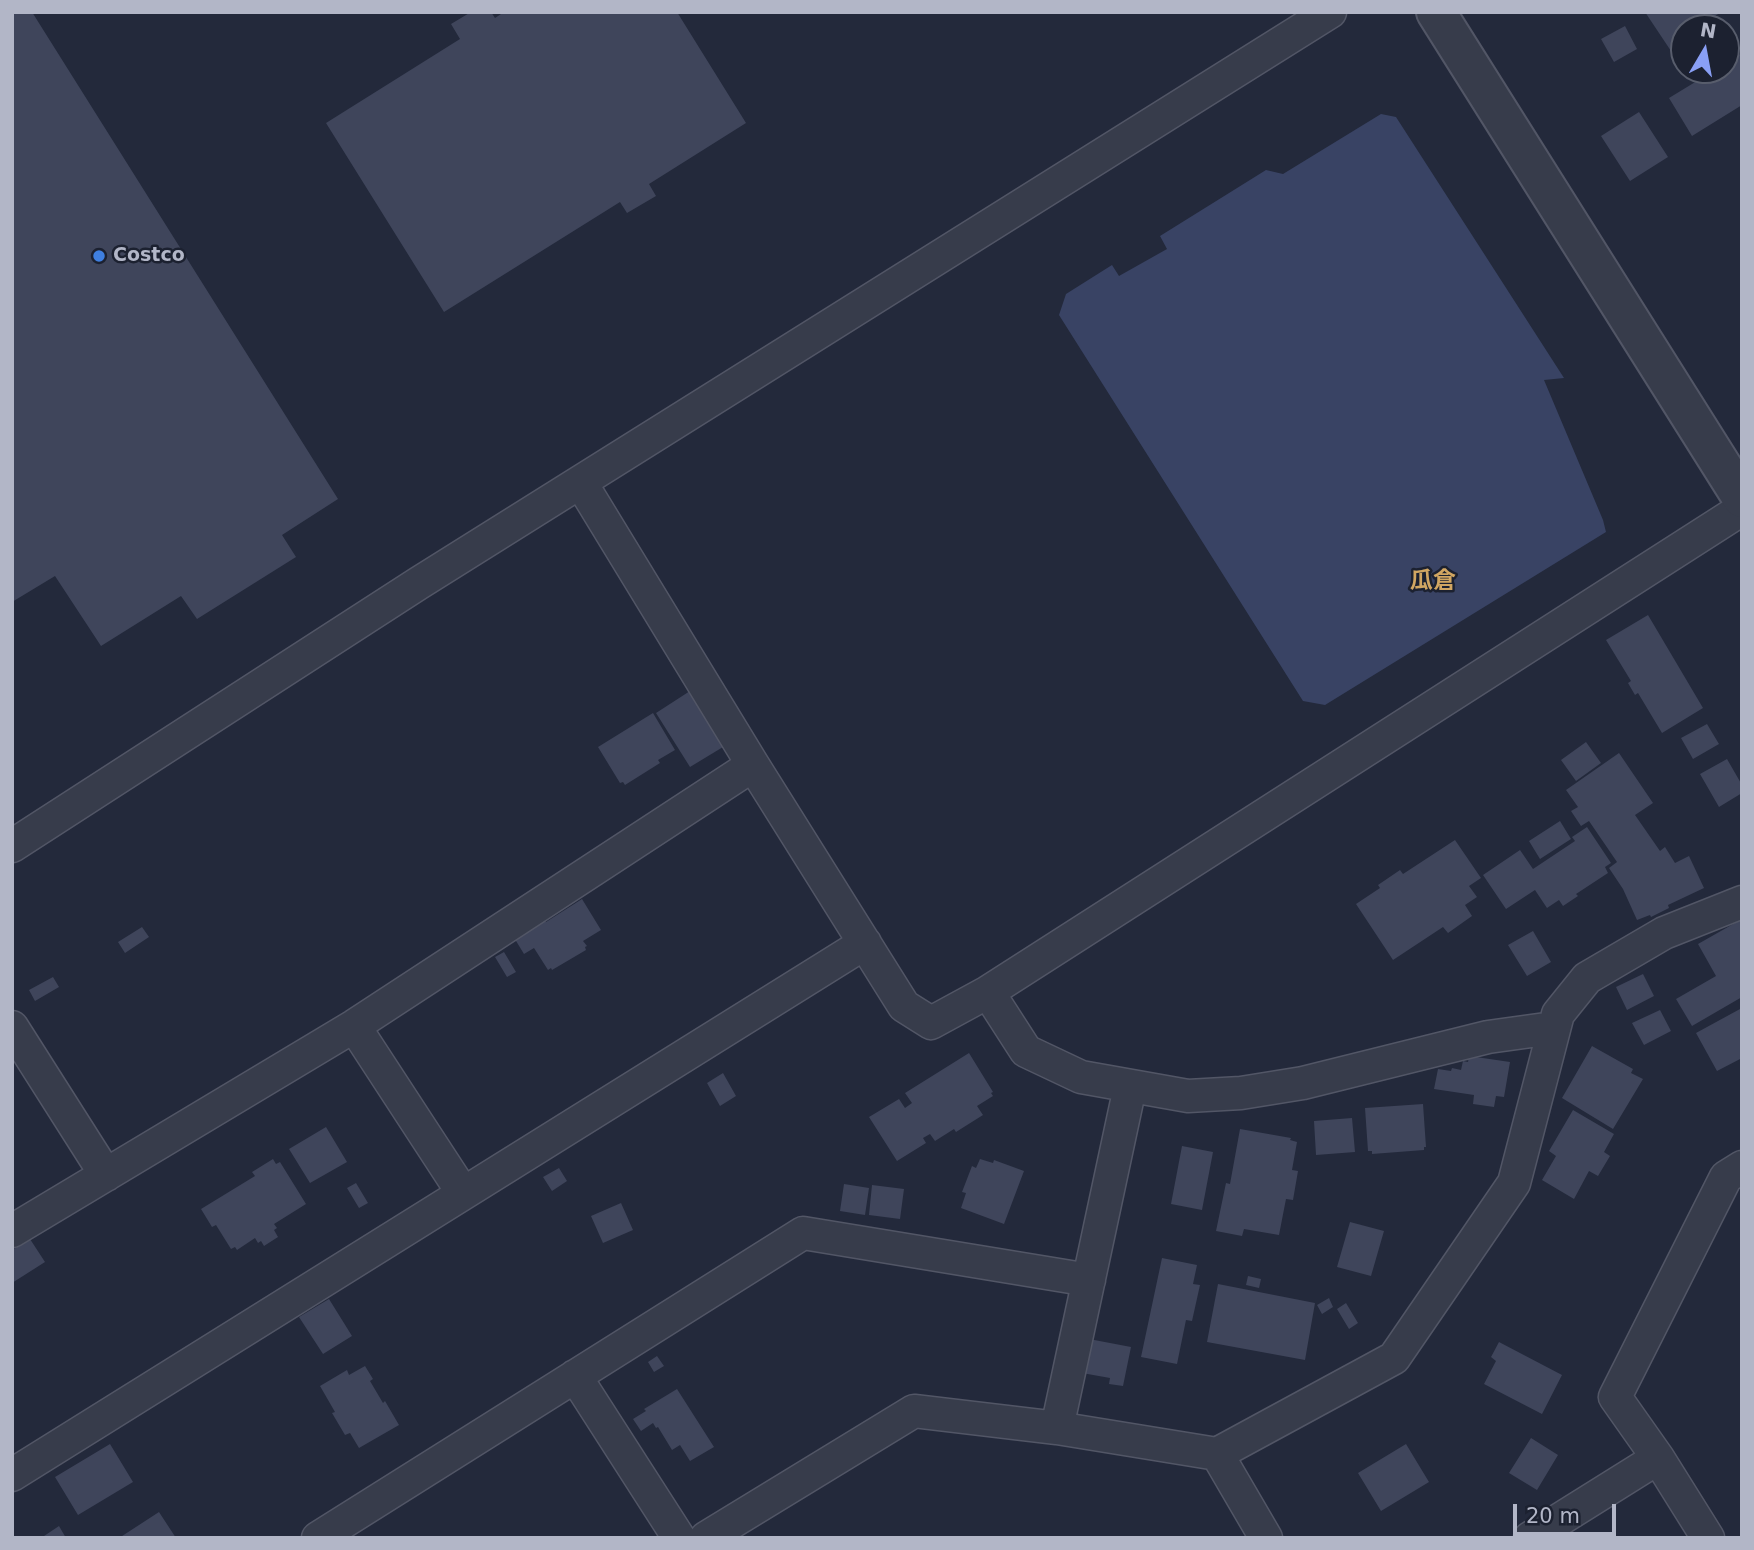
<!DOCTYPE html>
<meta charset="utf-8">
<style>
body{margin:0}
#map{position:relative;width:1754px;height:1550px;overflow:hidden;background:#23293b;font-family:"DejaVu Sans",sans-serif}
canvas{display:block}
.frame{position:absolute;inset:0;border:14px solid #b2b6c7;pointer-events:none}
.north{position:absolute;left:1670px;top:14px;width:70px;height:70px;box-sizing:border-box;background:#1c2130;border:2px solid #585d6c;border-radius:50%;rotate:10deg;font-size:19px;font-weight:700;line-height:28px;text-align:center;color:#b2b6c7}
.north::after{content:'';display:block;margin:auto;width:24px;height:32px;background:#899ff5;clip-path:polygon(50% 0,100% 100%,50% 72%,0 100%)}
.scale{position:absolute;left:1513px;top:1504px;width:103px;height:32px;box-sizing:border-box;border:4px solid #b2b6c7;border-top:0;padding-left:9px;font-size:21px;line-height:24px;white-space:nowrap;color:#b2b6c7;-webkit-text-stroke:5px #1c2130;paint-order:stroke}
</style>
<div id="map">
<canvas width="1754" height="1550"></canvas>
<div class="frame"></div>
<div class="north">N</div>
<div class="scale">20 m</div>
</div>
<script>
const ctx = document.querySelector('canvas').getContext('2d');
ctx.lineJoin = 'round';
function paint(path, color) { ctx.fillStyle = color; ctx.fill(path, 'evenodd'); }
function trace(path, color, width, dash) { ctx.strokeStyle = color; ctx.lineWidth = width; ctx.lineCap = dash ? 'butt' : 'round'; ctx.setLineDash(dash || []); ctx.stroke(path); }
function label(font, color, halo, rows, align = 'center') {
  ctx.font = font + ' "DejaVu Sans","Noto Sans JP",sans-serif'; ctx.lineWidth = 5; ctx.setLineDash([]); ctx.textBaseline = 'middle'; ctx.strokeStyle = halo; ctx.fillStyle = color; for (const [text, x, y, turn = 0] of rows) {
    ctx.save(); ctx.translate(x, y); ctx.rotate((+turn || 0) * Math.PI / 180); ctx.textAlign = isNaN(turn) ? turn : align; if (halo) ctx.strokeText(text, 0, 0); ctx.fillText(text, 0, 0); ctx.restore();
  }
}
paint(new Path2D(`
 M 1381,114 L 1396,117 L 1564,378 L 1544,380 L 1603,520 L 1606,532 L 1325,705 L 1303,701 L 1059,315 L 1066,294 L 1112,265 L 1119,276 L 1167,249 L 1160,236 L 1266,170 L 1283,174 Z`), '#394364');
paint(new Path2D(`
 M 12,12 L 32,12 L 338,499 L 282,535 L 296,557 L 197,619 L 181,596 L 101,646 L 55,576 L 12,602 Z
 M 471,12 L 491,12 L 495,18 L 504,12 L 677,12 L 746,123 L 649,184 L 656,196 L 627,213 L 620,202 L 444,312 L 326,123 L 460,39 L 451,24 Z
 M 1645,12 L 1721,12 L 1702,25 L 1704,28 L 1684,28 L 1684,46 L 1673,54 Z
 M 1625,26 L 1637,49 L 1614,62 L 1601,39 Z
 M 1742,53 L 1742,105 L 1692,136 L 1669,98 L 1715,70 L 1726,70 L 1726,63 Z
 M 1639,112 L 1668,157 L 1630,181 L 1601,136 Z
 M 1648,615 L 1703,708 L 1662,733 L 1638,693 L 1635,695 L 1628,683 L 1631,681 L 1606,640 Z
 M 690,691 L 715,730 L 713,731 L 723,747 L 690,767 L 656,713 Z
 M 653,713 L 675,750 L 658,760 L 660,763 L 625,785 L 623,782 L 620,783 L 598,747 Z
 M 1707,724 L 1719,744 L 1693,759 L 1681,738 Z
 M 1586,742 L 1601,763 L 1576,781 L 1561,760 Z
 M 1619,753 L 1653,803 L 1635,815 L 1660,851 L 1665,847 L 1675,863 L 1689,856 L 1704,888 L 1668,905 L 1669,908 L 1651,917 L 1650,915 L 1637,920 L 1623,889 L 1609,868 L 1617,862 L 1589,821 L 1581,826 L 1571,811 L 1578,807 L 1566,790 Z
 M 1727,759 L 1742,785 L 1742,793 L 1719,807 L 1700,774 Z
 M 1560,821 L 1571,839 L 1540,859 L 1529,841 Z
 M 1587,827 L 1611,863 L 1605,867 L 1608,873 L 1576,894 L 1578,896 L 1563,906 L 1559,900 L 1547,908 L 1535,890 L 1506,909 L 1483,875 L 1520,850 L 1533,869 L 1575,841 L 1572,837 Z
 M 1455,840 L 1481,878 L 1469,886 L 1477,897 L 1465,905 L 1472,916 L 1448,933 L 1443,927 L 1393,960 L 1356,904 L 1380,888 L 1378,885 L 1400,870 L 1403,874 Z
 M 582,899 L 601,930 L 583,941 L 587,946 L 585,947 L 586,950 L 552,970 L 551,968 L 548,970 L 534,948 L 524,954 L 513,936 L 543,918 L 546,922 Z
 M 1742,919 L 1742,997 L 1692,1026 L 1676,999 L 1716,976 L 1698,944 Z
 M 142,927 L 149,937 L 125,953 L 118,942 Z
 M 1533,931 L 1551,962 L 1527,976 L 1508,945 Z
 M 504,952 L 516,972 L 507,977 L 495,957 Z
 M 1643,974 L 1654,996 L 1627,1010 L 1616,987 Z
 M 53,977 L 59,987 L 35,1001 L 29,990 Z
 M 1740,1009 L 1742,1013 L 1742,1058 L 1717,1071 L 1696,1033 Z
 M 1660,1010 L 1671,1031 L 1644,1045 L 1632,1023 Z
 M 1592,1046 L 1633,1069 L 1631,1073 L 1643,1079 L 1613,1129 L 1562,1098 Z
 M 969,1053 L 993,1092 L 991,1093 L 993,1096 L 977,1106 L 983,1115 L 956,1132 L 954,1129 L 935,1141 L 930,1134 L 923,1138 L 926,1143 L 897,1161 L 869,1117 L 899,1099 L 905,1108 L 912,1103 L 905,1093 Z
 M 1469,1056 L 1510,1062 L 1504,1097 L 1496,1096 L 1494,1107 L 1473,1104 L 1474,1095 L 1434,1089 L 1438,1069 L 1451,1071 L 1452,1068 L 1461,1070 L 1463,1061 L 1468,1062 Z
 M 723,1073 L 736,1096 L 720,1106 L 707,1083 Z
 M 1423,1104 L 1426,1147 L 1424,1147 L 1424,1150 L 1372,1154 L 1372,1151 L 1368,1151 L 1365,1108 Z
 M 1573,1110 L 1614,1134 L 1604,1152 L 1610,1156 L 1598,1176 L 1589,1171 L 1574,1199 L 1542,1180 L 1556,1156 L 1549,1151 Z
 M 1352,1118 L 1355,1152 L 1316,1155 L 1314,1121 Z
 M 326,1127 L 347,1162 L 310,1183 L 289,1149 Z
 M 1240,1129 L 1291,1138 L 1290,1140 L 1297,1142 L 1292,1170 L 1298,1171 L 1293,1200 L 1286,1199 L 1279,1235 L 1244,1229 L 1242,1236 L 1216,1231 L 1226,1183 L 1230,1184 Z
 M 1182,1146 L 1213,1152 L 1202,1210 L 1171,1204 Z
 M 273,1159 L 276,1164 L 280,1162 L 306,1204 L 274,1224 L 277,1228 L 274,1230 L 278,1237 L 264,1246 L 261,1241 L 258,1243 L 255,1238 L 237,1250 L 235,1247 L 231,1249 L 216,1225 L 212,1227 L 201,1209 L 255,1176 L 252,1172 Z
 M 980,1159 L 993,1163 L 994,1160 L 1024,1171 L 1004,1224 L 961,1208 L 966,1193 L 962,1192 L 972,1166 L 976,1168 Z
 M 559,1168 L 567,1181 L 552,1191 L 543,1177 Z
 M 356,1183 L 368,1203 L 359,1208 L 347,1188 Z
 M 844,1184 L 869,1188 L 865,1215 L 840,1211 Z
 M 872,1185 L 904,1189 L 900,1219 L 869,1215 Z
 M 621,1203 L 633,1230 L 603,1243 L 591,1216 Z
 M 1350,1222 L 1384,1231 L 1371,1276 L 1337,1267 Z
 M 30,1239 L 45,1262 L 12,1283 L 12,1250 Z
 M 1162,1258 L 1197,1265 L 1193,1284 L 1200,1285 L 1192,1321 L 1186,1320 L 1177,1364 L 1141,1357 Z
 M 1248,1276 L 1261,1279 L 1259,1288 L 1246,1285 Z
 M 1218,1284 L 1315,1303 L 1305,1360 L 1207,1342 Z
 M 1329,1298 L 1333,1307 L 1322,1314 L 1317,1305 Z
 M 329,1299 L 352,1336 L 323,1354 L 299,1317 Z
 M 1346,1303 L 1358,1323 L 1349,1329 L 1337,1309 Z
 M 1089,1339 L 1131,1347 L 1123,1386 L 1109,1384 L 1110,1378 L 1082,1373 Z
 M 1499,1342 L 1562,1375 L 1542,1414 L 1484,1384 L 1496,1361 L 1491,1357 Z
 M 657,1356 L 664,1366 L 654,1372 L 648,1362 Z
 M 365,1366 L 373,1379 L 370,1381 L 383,1403 L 385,1401 L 399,1425 L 359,1448 L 350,1433 L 345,1435 L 332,1413 L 335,1412 L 320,1386 L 347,1370 L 349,1375 Z
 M 677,1389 L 714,1447 L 690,1461 L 680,1445 L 672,1450 L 658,1427 L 656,1428 L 653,1423 L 641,1431 L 633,1419 L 646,1411 L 644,1409 Z
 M 1531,1438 L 1558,1455 L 1537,1490 L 1509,1473 Z
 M 110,1444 L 133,1482 L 78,1515 L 55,1477 Z
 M 1406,1444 L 1429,1482 L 1381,1511 L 1358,1473 Z
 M 159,1512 L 176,1538 L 119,1538 Z
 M 59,1526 L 66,1538 L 41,1538 Z`), '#3f455b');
const minor = new Path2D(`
 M 581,483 L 753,765 L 904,1006 L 931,1023 L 988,992 L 1026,1051 L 1081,1077 L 1188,1096 L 1241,1093 L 1303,1083 L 1488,1037 L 1553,1028
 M 12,846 L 419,583 L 1330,12
 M 988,992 L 1742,509
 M 354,1026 L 463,1193
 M 12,1027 L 106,1175
 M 12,1231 L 354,1026 L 753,765
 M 575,1376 L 679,1538
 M 1057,1428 L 1130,1087
 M 1217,1454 L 1266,1538
 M 12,1475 L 865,943
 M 318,1538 L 803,1233 L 1089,1280
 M 706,1538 L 914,1411 L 1057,1428 L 1217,1454 L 1394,1358 L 1514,1183 L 1558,1014 L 1587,978 L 1664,933 L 1742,902
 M 1530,1538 L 1658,1458
 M 1708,1538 L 1658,1458 L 1615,1397 L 1726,1177 L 1742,1167`);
const tertiary = new Path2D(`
 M 1436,12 L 1742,498`);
trace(minor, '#525666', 35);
trace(tertiary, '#525666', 42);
trace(minor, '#373c4b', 32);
trace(tertiary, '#373c4b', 38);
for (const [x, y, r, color] of [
 [99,256,7,"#3f7fe0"]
]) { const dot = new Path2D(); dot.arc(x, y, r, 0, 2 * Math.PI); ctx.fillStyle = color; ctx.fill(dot); trace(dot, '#1c2130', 2.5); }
label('bold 19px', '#b2b6c7', '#1c2130', [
 ["Costco",113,256]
], 'left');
label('bold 23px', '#d1a662', '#1c2130', [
 ["瓜倉",1433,582]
]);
</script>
